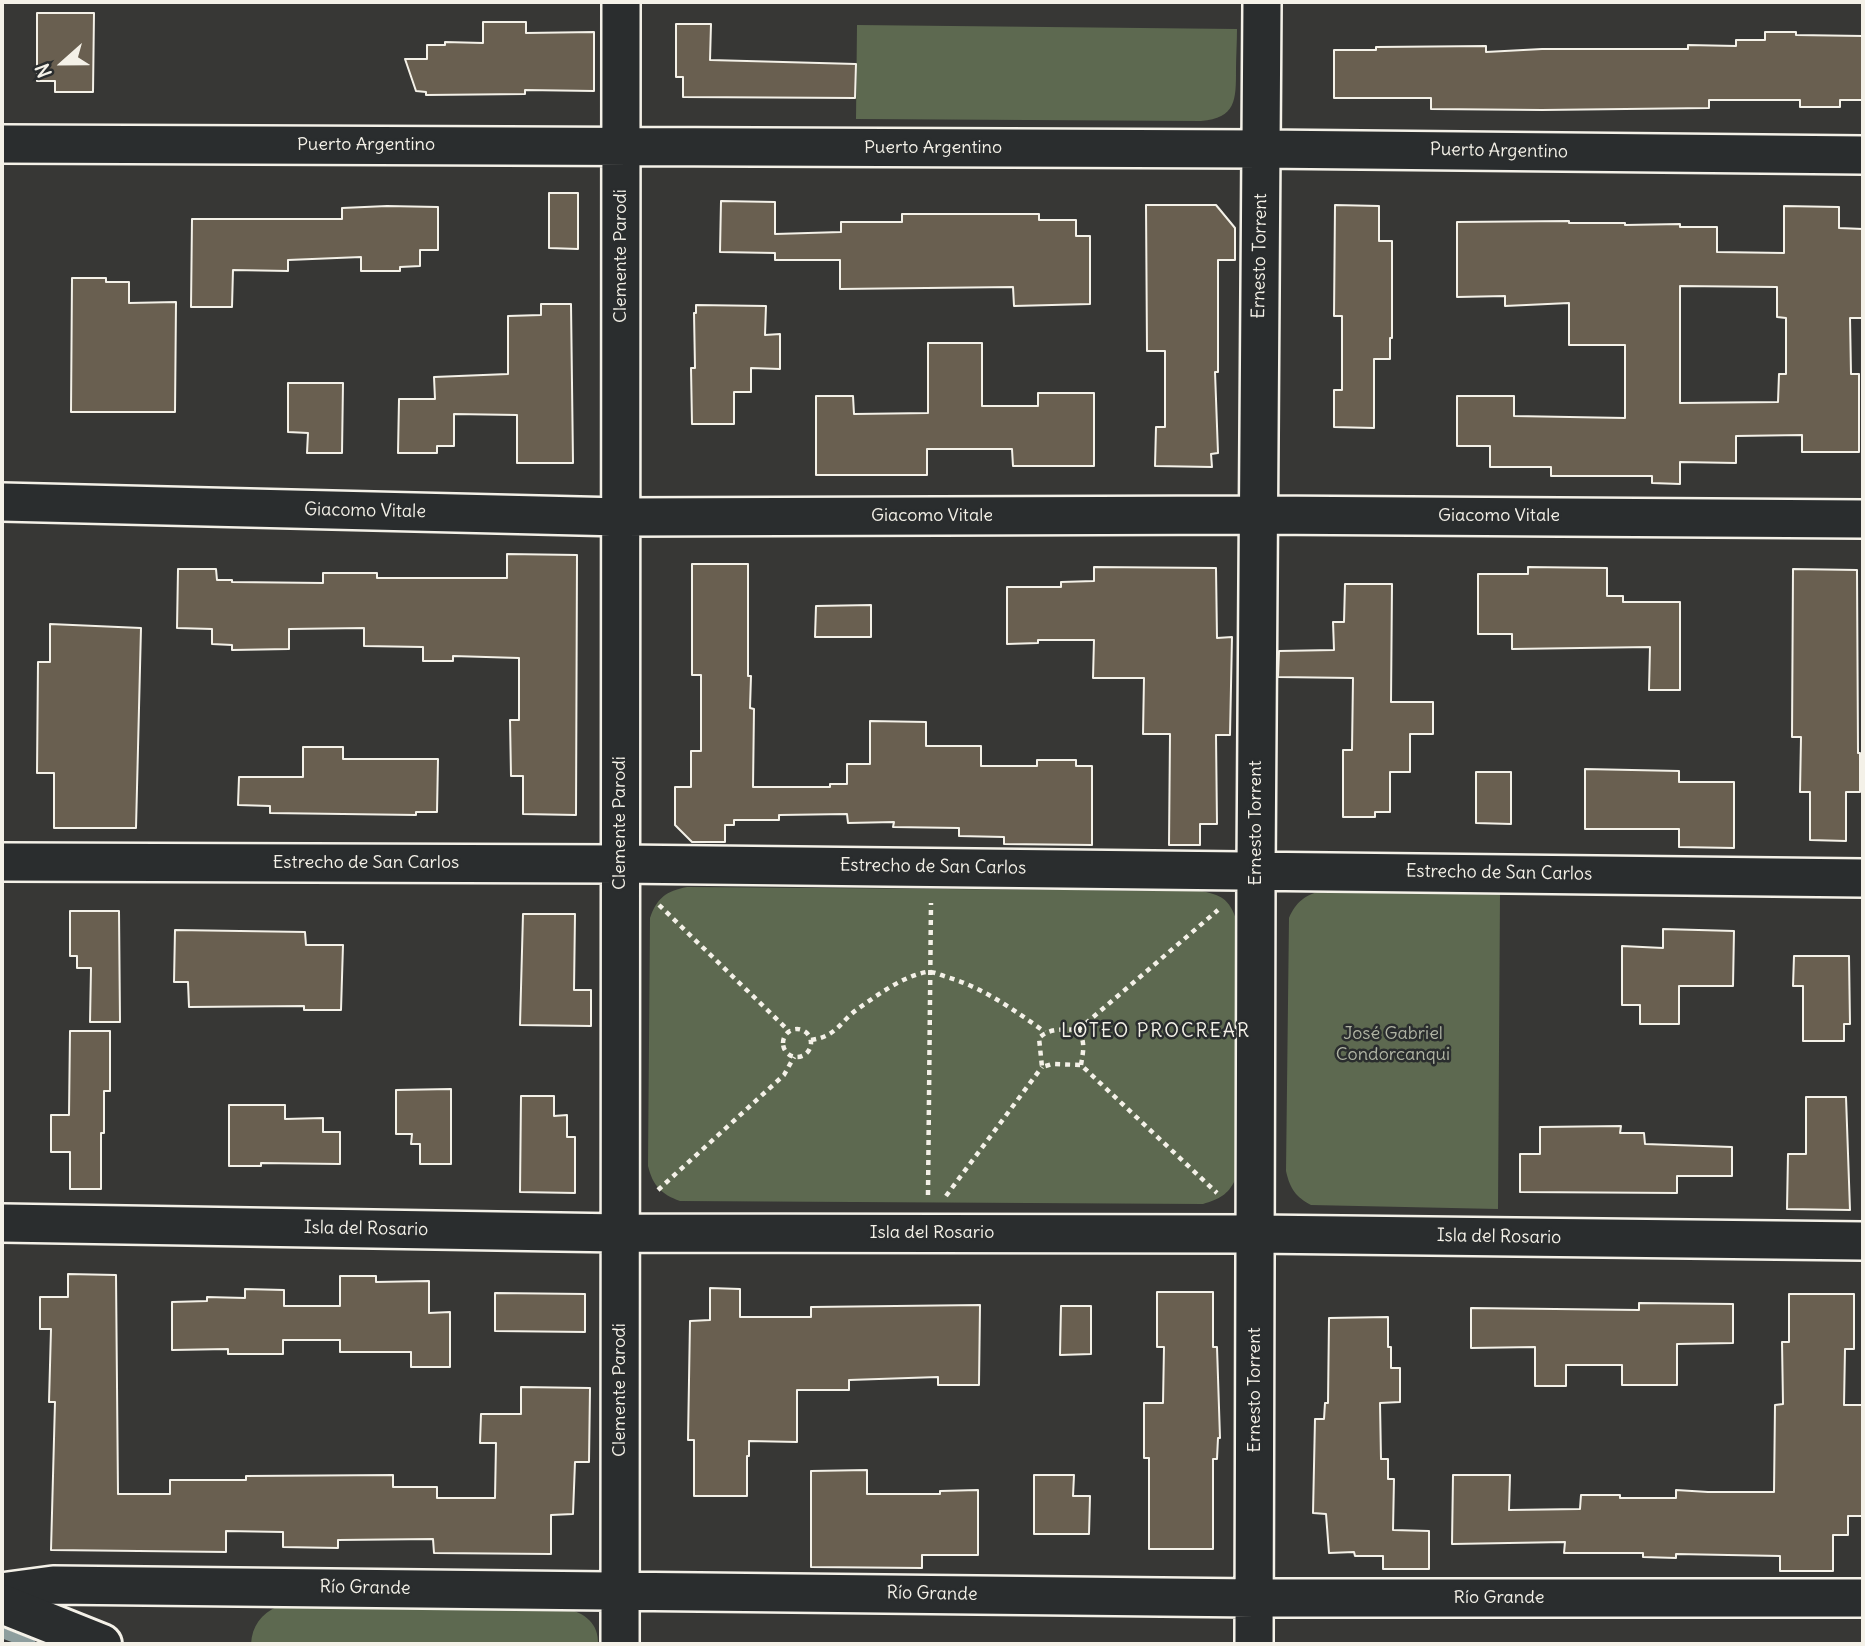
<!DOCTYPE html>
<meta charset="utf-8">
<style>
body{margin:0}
#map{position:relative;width:1865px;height:1646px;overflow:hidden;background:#373735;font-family:Delius,sans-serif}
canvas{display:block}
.frame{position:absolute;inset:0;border:4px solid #f4f1e8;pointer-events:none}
.north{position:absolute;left:28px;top:28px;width:70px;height:70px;-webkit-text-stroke:5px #2a2d2e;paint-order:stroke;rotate:249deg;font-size:19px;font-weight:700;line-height:28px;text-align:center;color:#f4f1e8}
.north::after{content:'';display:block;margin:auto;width:24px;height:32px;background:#f4f1e8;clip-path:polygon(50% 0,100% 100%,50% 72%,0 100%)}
</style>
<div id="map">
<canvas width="1865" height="1646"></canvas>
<div class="frame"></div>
<div class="north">N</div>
</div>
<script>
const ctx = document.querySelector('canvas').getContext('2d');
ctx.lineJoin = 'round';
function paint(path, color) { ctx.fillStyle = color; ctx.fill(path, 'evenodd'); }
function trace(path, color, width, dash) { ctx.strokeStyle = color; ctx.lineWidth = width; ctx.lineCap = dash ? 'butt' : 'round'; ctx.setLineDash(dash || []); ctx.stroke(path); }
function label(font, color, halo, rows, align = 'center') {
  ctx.font = font + ' Delius,sans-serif'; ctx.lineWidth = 5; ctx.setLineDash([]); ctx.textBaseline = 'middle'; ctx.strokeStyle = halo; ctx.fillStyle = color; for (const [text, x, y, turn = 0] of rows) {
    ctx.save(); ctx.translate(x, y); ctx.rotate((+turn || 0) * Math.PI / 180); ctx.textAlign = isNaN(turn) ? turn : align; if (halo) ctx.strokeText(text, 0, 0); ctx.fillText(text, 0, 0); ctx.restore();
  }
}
paint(new Path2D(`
 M 857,25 L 1237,29 C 1237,43 1236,56 1236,70 C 1236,100 1236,118 1201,121 L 856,119 Z
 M 687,887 L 1202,891 C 1225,896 1230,901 1238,924 L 1235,1180 C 1228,1195 1219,1199 1203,1204 L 680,1201 C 661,1194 653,1186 648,1166 L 650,918 C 657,898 666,891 687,887 Z
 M 1320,891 L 1500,893 L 1498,1209 L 1311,1205 C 1296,1197 1290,1189 1286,1171 L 1289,918 C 1296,902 1304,896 1320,891 Z
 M 278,1606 L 567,1609 C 585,1613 599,1624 598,1644 L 251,1644 C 252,1626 261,1614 278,1606 Z`), '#5d6950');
trace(new Path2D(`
 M 2,1633 L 31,1644`), '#8e9e9e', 10);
const building = new Path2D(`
 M 37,13 L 94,13 L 93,92 L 55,92 L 55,81 L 37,81 Z
 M 483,22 L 526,22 L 526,33 L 594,32 L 594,91 L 525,90 L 525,94 L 426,95 L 426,92 L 416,91 L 405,59 L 427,59 L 427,45 L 445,45 L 445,42 L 483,43 Z
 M 676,24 L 711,24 L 710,60 L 856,64 L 855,98 L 683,97 L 683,77 L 676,77 Z
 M 1765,32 L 1796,32 L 1796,35 L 1863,36 L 1863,100 L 1840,100 L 1840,107 L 1800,107 L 1800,100 L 1709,100 L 1709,108 L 1542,110 L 1431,109 L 1431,98 L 1334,98 L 1334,50 L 1376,50 L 1376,47 L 1486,46 L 1486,52 L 1542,49 L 1688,49 L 1688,45 L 1736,46 L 1736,40 L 1765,40 Z
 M 549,193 L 578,193 L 578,249 L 549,248 Z
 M 721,201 L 775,202 L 775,234 L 841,232 L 841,222 L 902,222 L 902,214 L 1039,214 L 1039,220 L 1076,220 L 1076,236 L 1090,236 L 1090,304 L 1014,306 L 1013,287 L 840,289 L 840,260 L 775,260 L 775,253 L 720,252 Z
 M 1146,205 L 1216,205 L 1235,228 L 1235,260 L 1218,260 L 1218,372 L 1215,372 L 1218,453 L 1211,454 L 1212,467 L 1155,466 L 1156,427 L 1165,427 L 1165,351 L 1147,351 Z
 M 1335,205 L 1379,206 L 1379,241 L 1392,241 L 1392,338 L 1390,338 L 1390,359 L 1374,359 L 1374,428 L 1334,427 L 1334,390 L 1342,390 L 1342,316 L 1334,316 Z
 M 387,206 L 438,207 L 438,250 L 420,250 L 420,266 L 400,267 L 400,271 L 361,271 L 361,257 L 288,260 L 288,271 L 233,270 L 232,307 L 191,307 L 192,219 L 342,219 L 342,208 Z
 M 1784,206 L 1839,207 L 1839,228 L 1863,229 L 1863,318 L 1850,318 L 1851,374 L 1859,374 L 1859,452 L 1802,452 L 1802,435 L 1736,436 L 1736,463 L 1680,462 L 1680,484 L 1652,483 L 1652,476 L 1551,476 L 1551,467 L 1490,467 L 1490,446 L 1457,446 L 1457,396 L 1514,396 L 1514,416 L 1625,418 L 1625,345 L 1569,345 L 1569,303 L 1505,306 L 1505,296 L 1457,297 L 1457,222 L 1569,221 L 1569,223 L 1625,223 L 1625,225 L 1680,224 L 1680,227 L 1717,227 L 1717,252 L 1784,253 ZM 1680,286 L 1777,287 L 1777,317 L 1786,318 L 1786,374 L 1779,374 L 1778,402 L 1680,403 Z
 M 72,278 L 106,278 L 106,282 L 129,282 L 129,303 L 176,302 L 175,412 L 71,412 Z
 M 541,304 L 571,304 L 573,463 L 517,463 L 517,415 L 454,414 L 454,446 L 437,446 L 437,453 L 398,453 L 399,399 L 435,399 L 434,377 L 508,374 L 508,316 L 541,315 Z
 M 696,305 L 766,306 L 765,335 L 780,334 L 780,369 L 751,368 L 751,392 L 734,392 L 734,424 L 692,424 L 691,368 L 695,368 L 694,313 L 696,313 Z
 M 928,343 L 982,343 L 982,406 L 1038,406 L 1038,393 L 1094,393 L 1094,466 L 1013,466 L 1012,449 L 927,449 L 927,475 L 816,475 L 816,396 L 853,396 L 854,414 L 928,413 Z
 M 288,383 L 343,383 L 342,453 L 307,453 L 308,433 L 288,432 Z
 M 507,554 L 577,555 L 576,815 L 523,814 L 523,776 L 511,776 L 510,720 L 519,720 L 519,658 L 453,656 L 453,661 L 423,661 L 423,647 L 364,646 L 364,628 L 289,629 L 289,649 L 232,650 L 232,645 L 212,644 L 212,629 L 177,628 L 178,569 L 216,569 L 217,580 L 232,580 L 232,582 L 323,583 L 323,573 L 377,573 L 377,578 L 507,578 Z
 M 692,564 L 748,564 L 748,676 L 751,676 L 750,708 L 754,709 L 753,787 L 830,787 L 830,784 L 847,784 L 847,764 L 870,764 L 870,721 L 926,722 L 926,746 L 981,746 L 981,766 L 1037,766 L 1037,760 L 1076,760 L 1076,766 L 1092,766 L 1092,845 L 1004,844 L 1004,837 L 959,836 L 959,828 L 893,827 L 894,822 L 848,823 L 847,814 L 779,815 L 779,820 L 734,820 L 734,825 L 725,825 L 725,842 L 692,842 L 675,825 L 675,787 L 691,787 L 691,751 L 701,751 L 701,675 L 692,675 Z
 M 1094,567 L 1216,568 L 1217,638 L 1232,637 L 1230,735 L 1216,735 L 1217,824 L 1200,824 L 1200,845 L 1169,845 L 1170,734 L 1143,734 L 1144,678 L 1093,678 L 1094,640 L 1038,640 L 1038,643 L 1007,644 L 1007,587 L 1061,587 L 1061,582 L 1094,581 Z
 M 1528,567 L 1607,568 L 1607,596 L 1623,596 L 1623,602 L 1680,602 L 1680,690 L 1649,690 L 1650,647 L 1512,649 L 1512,634 L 1478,634 L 1478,574 L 1528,574 Z
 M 1793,569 L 1857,570 L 1858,753 L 1860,753 L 1860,792 L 1846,792 L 1846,841 L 1810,840 L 1810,792 L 1800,792 L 1801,737 L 1792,737 Z
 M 1345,584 L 1392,584 L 1391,702 L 1433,702 L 1433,734 L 1410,734 L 1410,772 L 1390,772 L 1390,812 L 1375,812 L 1375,817 L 1343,817 L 1343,750 L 1352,750 L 1353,678 L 1278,677 L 1279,651 L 1334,650 L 1333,622 L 1344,622 Z
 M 871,605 L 871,637 L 815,637 L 816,606 Z
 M 50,624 L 141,628 L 136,828 L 54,828 L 54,773 L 37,773 L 38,662 L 50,662 Z
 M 303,747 L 343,747 L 343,759 L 438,759 L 437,812 L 416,812 L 416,815 L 270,813 L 270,806 L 238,805 L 239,777 L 303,777 Z
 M 1585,769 L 1679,771 L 1679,782 L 1734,782 L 1734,848 L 1679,847 L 1679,829 L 1585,829 Z
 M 1476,772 L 1511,772 L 1511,824 L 1476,823 Z
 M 70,911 L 119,911 L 120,1022 L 90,1022 L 91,968 L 77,968 L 77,956 L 70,956 Z
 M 523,914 L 575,914 L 574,990 L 591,990 L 591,1026 L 520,1025 Z
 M 1663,929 L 1734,931 L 1733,986 L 1679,986 L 1679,1024 L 1640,1024 L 1640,1005 L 1622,1005 L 1622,946 L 1663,948 Z
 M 175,930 L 305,932 L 306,945 L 343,945 L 341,1010 L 304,1010 L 304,1006 L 189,1007 L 188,982 L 174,982 Z
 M 1794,956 L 1849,956 L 1850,1024 L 1844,1024 L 1844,1041 L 1803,1041 L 1803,986 L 1793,986 Z
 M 70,1031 L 110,1031 L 110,1091 L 104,1091 L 104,1133 L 101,1133 L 101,1189 L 70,1189 L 70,1152 L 51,1152 L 51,1115 L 69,1115 Z
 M 451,1089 L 451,1164 L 420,1164 L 420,1144 L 411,1144 L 412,1134 L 396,1134 L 396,1090 Z
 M 521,1096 L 554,1096 L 554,1116 L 567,1115 L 567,1137 L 575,1137 L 575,1193 L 520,1192 Z
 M 1806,1097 L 1846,1097 L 1850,1210 L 1787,1209 L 1788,1154 L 1806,1154 Z
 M 229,1105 L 285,1105 L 285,1119 L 323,1118 L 323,1132 L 340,1132 L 340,1164 L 261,1163 L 261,1166 L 229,1166 Z
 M 1621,1126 L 1620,1133 L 1644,1133 L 1645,1144 L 1732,1147 L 1732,1176 L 1677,1176 L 1677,1193 L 1520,1192 L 1520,1154 L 1540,1154 L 1540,1127 Z
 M 68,1274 L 116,1275 L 118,1494 L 170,1494 L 170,1480 L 246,1480 L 246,1476 L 393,1475 L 393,1487 L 437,1487 L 437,1498 L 495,1498 L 496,1443 L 480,1443 L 481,1414 L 521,1414 L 521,1387 L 590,1388 L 589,1462 L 575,1462 L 573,1514 L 551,1515 L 551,1554 L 434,1553 L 433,1539 L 338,1540 L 338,1548 L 283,1547 L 283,1532 L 226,1531 L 226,1552 L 51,1550 L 55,1402 L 49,1402 L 51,1329 L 40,1329 L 40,1297 L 68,1297 Z
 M 340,1276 L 376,1276 L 376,1282 L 429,1281 L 429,1313 L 450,1312 L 450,1367 L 411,1367 L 411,1352 L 340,1352 L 340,1340 L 283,1340 L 283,1354 L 228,1354 L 228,1349 L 172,1350 L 172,1302 L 207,1301 L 207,1297 L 245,1298 L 245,1289 L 284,1290 L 284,1306 L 340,1306 Z
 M 710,1288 L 740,1289 L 740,1317 L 811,1317 L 811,1307 L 980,1305 L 979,1385 L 938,1385 L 938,1377 L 849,1380 L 849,1390 L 797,1390 L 797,1442 L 749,1441 L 749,1456 L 747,1456 L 747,1496 L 694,1496 L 694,1440 L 688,1440 L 690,1321 L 710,1320 Z
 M 1157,1292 L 1213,1292 L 1213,1347 L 1217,1347 L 1220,1438 L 1218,1438 L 1217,1459 L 1213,1459 L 1213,1549 L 1149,1549 L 1149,1458 L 1144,1458 L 1144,1403 L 1163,1403 L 1164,1347 L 1157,1347 Z
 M 495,1293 L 585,1294 L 585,1332 L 495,1331 Z
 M 1789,1294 L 1854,1294 L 1854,1349 L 1845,1349 L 1844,1405 L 1863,1405 L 1863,1516 L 1848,1516 L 1848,1535 L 1833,1535 L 1833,1571 L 1780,1571 L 1780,1556 L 1676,1554 L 1676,1558 L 1643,1557 L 1643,1553 L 1564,1553 L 1565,1542 L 1452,1544 L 1453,1475 L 1510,1475 L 1509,1510 L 1580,1509 L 1581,1495 L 1620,1495 L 1620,1498 L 1676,1498 L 1676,1490 L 1708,1492 L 1774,1492 L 1775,1405 L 1783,1404 L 1782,1342 L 1789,1342 Z
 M 1639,1303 L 1733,1304 L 1733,1343 L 1677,1344 L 1677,1385 L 1622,1385 L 1622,1365 L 1566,1365 L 1566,1386 L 1535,1386 L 1535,1347 L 1471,1348 L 1471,1308 L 1639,1310 Z
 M 1061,1306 L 1091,1306 L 1091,1354 L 1060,1355 Z
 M 1388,1317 L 1388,1347 L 1391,1347 L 1391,1368 L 1400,1368 L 1400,1402 L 1380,1403 L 1381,1459 L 1388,1459 L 1388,1479 L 1394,1479 L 1393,1530 L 1429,1531 L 1429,1569 L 1383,1569 L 1383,1556 L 1355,1556 L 1354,1552 L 1329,1553 L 1326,1514 L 1313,1513 L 1315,1419 L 1324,1419 L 1325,1403 L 1328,1403 L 1329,1318 Z
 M 867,1470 L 867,1494 L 940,1494 L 940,1491 L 978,1490 L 978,1555 L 922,1555 L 922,1568 L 811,1567 L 811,1471 Z
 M 1034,1475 L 1074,1475 L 1073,1496 L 1090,1496 L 1089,1534 L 1034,1534 Z`);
paint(building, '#695f50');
trace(building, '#f4f1e8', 2);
const street = new Path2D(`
 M 2,144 L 1261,149 L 1863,155
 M 2,502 L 621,517 L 1258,515 L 1863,519
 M 2,862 L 620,864 L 1863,878
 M 2,1223 L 621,1233 L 1256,1234 L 1863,1241
 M 2,1592 L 53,1585 L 1254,1598 L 1863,1598
 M 620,1644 L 621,2
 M 1254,1644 L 1256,870 L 1262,2`);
const secondary = new Path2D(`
 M 2,1604 L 102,1644`);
trace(street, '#f4f1e8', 42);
trace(secondary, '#f4f1e8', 44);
trace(new Path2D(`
 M 659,905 L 789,1031
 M783 1043a14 14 0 1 1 28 0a14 14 0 1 1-28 0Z
 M 1078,1030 L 1218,910
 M 811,1040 C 838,1036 840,1021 859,1008 C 879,994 902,977 926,972 C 933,971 940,975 947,977 C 984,988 1014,1010 1045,1032
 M 1081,1065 C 1083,1052 1086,1042 1078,1030 C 1064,1029 1049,1028 1039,1038 L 1042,1067 L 1052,1064 L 1081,1065 L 1217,1193
 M 658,1190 L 784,1075 L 794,1057
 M 928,1195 L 931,903
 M 946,1196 L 1042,1067`), '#f4f1e8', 4.5, [5, 5]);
trace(street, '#2a2d2e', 37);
trace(secondary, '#2a2d2e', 38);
label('18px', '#f4f1e8', '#2a2d2e', [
 ["Puerto Argentino",366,145],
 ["Puerto Argentino",933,148],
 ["Puerto Argentino",1499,151,1],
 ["Clemente Parodi",621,256,-90],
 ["Ernesto Torrent",1260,256,-89],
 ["Giacomo Vitale",365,511,1],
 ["Giacomo Vitale",932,516],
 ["Giacomo Vitale",1499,516],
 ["Clemente Parodi",620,823,-90],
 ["Ernesto Torrent",1256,823,-90],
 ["Estrecho de San Carlos",366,863],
 ["Estrecho de San Carlos",933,867,1],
 ["Estrecho de San Carlos",1499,873,1],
 ["Isla del Rosario",366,1229,1],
 ["Isla del Rosario",932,1233],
 ["Isla del Rosario",1499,1237,1],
 ["Clemente Parodi",620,1390,-90],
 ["Ernesto Torrent",1255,1390,-90],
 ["Río Grande",365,1588,1],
 ["Río Grande",932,1594,1],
 ["Río Grande",1499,1598]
]);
label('18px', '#b0b4a4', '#2a2d2e', [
 ["José Gabriel",1393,1034],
 ["Condorcanqui",1393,1055]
]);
ctx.letterSpacing = '2px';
label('19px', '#f4f1e8', '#2a2d2e', [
 ["LOTEO PROCREAR",1156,1032]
]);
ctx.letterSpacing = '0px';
</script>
